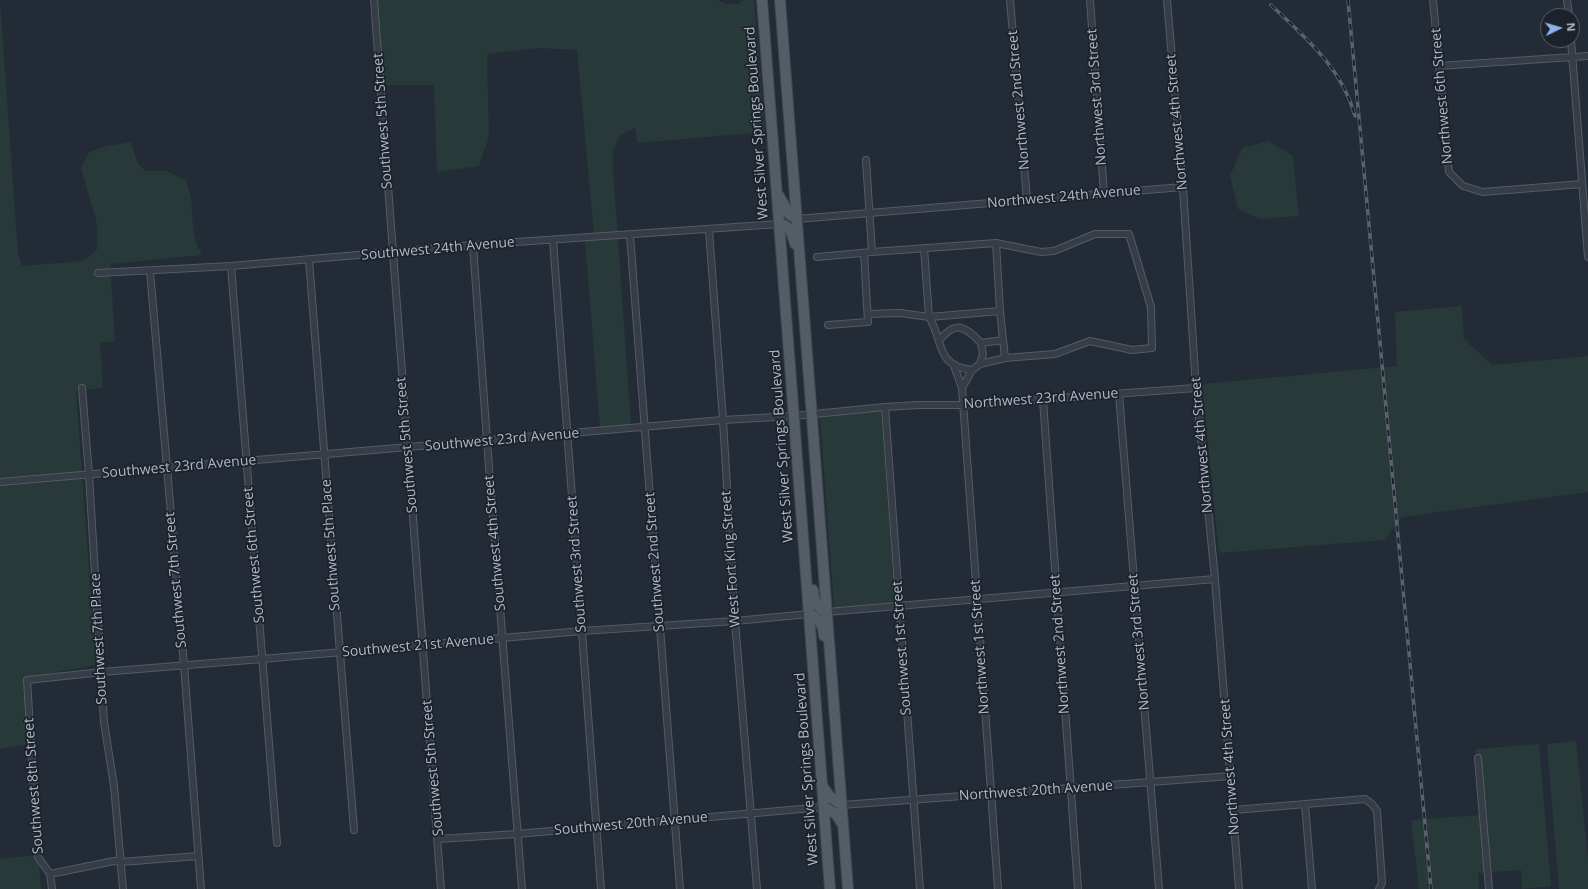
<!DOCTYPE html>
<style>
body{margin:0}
#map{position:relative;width:1588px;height:889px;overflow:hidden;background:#232b36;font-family:"Open Sans",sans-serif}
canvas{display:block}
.north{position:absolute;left:1540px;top:8px;width:40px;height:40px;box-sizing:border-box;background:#1c222b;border:1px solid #585e68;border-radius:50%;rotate:85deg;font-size:11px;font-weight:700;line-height:16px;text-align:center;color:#b1b8c3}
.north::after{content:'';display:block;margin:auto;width:14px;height:18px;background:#8eb1eb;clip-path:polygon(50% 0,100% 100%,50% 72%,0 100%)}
</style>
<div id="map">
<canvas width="1588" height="889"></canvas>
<div class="north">N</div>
</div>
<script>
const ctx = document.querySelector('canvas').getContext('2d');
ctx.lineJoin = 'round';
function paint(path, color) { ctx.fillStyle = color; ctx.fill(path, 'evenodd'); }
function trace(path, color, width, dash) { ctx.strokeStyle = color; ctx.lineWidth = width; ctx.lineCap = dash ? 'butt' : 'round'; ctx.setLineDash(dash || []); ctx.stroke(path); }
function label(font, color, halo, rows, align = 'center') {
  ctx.font = font + ' "Open Sans",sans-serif'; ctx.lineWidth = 3.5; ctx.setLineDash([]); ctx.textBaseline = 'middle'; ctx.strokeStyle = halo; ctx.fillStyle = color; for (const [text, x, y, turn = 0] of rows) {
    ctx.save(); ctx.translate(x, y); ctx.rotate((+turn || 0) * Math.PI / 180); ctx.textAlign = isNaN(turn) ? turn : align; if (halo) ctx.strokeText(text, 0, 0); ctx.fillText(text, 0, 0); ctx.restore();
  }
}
paint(new Path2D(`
 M 0,0 L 18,254 L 22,266 L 83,261 L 97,250 L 97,224 L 81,168 L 89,152 L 106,146 L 131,142 L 137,162 L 145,171 L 166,171 L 186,180 C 188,186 190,193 191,199 C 194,222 190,232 202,255 L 111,264 L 111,269 L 94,270 L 94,277 L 111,276 L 115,341 L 100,343 L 103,388 L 86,390 L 85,384 L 78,385 L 78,391 L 76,391 L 96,665 L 25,678 L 28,744 L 0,749 Z
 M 375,0 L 719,0 L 724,4 L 739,4 L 743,0 L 754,0 L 765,132 L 637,143 L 635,128 L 620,135 L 613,152 L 613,175 L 618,233 L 594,234 L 577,50 L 538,48 L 487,54 L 489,137 L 479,166 L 437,172 L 434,85 L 392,85 L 381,87 Z
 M 1268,141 L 1293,156 L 1299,216 L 1260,219 L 1238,209 L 1230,176 L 1242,148 Z
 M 618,239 L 631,425 L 600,428 L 585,241 Z
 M 1462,306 L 1464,339 L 1492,365 L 1588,356 L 1588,492 L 1402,517 L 1385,540 L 1219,553 L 1202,384 L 1397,366 L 1395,312 Z
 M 881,410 L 895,603 L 834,608 L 820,417 Z
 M 1576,741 L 1588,857 L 1588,889 L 1559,889 L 1547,744 Z
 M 1539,744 L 1551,886 L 1522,889 L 1521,870 L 1491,872 L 1481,755 L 1476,755 L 1476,749 Z
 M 1479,815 L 1484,873 L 1478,873 L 1479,889 L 1419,889 L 1411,820 Z
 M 38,855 L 41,889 L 0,889 L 0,859 Z`), '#283939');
const street = new Path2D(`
 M 374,0 L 441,889
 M 1010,0 L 1027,200
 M 1090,0 L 1104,194
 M 1167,0 L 1183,187 L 1196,388 L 1215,579 L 1239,889
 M 1433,0 L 1449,172 L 1463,186 L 1483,192 L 1582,184
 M 1567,0 L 1569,16
 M 1571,40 L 1588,257
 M 1439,66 L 1588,56
 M 797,219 L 1183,187
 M 709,230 L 723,420 L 735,621 L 757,889
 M 630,235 L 680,889
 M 553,240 L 601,889
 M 473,245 L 487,441 L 522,889
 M 924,248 L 929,317 L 1000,311 L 996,243
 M 872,252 L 996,243 L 1041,252 L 1054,251 L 1095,234 L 1129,234 L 1151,307 L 1152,348 L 1132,350 L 1090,341 L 1055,354 L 1005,358 L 980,364 L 972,370 L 962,388
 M 817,257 L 872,252 L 866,160
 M 309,260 L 354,830
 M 231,266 L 277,843
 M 150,271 L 184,665 L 201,889
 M 98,273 L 231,266 L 473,245 L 779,224
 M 1000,311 L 1005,358
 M 868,314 L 900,313 L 929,317 C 944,341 935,366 972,370
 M 828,325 L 868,322 L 864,253
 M 939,341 C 955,320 965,326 981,343 L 1003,340
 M 980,364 L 983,354 L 981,343
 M 954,366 L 962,388 L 998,889
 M 82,388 L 89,475 L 104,722 L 114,786 L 123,889
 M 1119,394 L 1159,889
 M 1043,400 L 1078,889
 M 885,407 L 920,889
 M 0,482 L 723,420 L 794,416 L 885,407 L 918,405 L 963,405 L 1196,388
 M 827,612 L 1215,579
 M 1478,758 L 1489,889
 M 1305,804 L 1312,889
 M 842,805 L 1231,776
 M 1234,810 L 1365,799 L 1372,804 L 1377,811 L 1382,883 L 1379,889
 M 438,839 L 517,834 L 824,807
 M 50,874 L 114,861 L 121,862 L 198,856
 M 52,889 L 50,874 L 38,857 L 27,680 L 102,672 L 262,659 L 582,631 L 735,621 L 809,614`);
const primary = new Path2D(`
 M 762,0 L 830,889
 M 780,0 L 848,889
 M 779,196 L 789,214 L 797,219
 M 779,224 C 790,225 792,233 795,244
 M 813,590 C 814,601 816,607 827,612
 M 809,614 C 819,618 824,625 824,636
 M 823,787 L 830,797 L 842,805
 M 824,807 L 836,814 L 843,825`);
trace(street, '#545b64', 8);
trace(primary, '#404650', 12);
trace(street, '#363d46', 6);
trace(primary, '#545c66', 10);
const rail = new Path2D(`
 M 1348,0 L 1431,889
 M 1271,5 C 1306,38 1342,68 1355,116`);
trace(rail, '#59616d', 3.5);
trace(rail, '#1c222b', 2, [6]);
label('14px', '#b1b8c3', '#1c222b', [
 ["Northwest 6th Street",1442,96,-95],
 ["Northwest 3rd Street",1097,97,-94],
 ["Northwest 2nd Street",1019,100,-95],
 ["Southwest 5th Street",383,121,-94],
 ["Northwest 4th Street",1177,122,-95],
 ["West Silver Springs Boulevard",757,123,-94],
 ["Northwest 24th Avenue",1064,197,-5],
 ["Southwest 24th Avenue",438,249,-5],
 ["Northwest 23rd Avenue",1041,399,-4],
 ["Southwest 23rd Avenue",502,440,-5],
 ["Southwest 5th Street",407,445,-95],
 ["Northwest 4th Street",1202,445,-95],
 ["West Silver Springs Boulevard",782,446,-94],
 ["Southwest 23rd Avenue",179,467,-5],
 ["Southwest 4th Street",495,543,-95],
 ["Southwest 5th Place",331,545,-94],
 ["Southwest 6th Street",254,555,-95],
 ["West Fort King Street",731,559,-94],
 ["Southwest 2nd Street",655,562,-94],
 ["Southwest 3rd Street",577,564,-94],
 ["Southwest 7th Street",176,580,-95],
 ["Southwest 7th Place",99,639,-93],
 ["Northwest 3rd Street",1139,642,-95],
 ["Northwest 2nd Street",1060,644,-94],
 ["Southwest 21st Avenue",418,646,-5],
 ["Northwest 1st Street",980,647,-94],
 ["Southwest 1st Street",902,648,-94],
 ["Northwest 4th Street",1230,767,-94],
 ["Southwest 5th Street",433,768,-95],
 ["West Silver Springs Boulevard",807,769,-94],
 ["Southwest 8th Street",34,786,-94],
 ["Northwest 20th Avenue",1036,791,-4],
 ["Southwest 20th Avenue",631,824,-5]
]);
</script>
